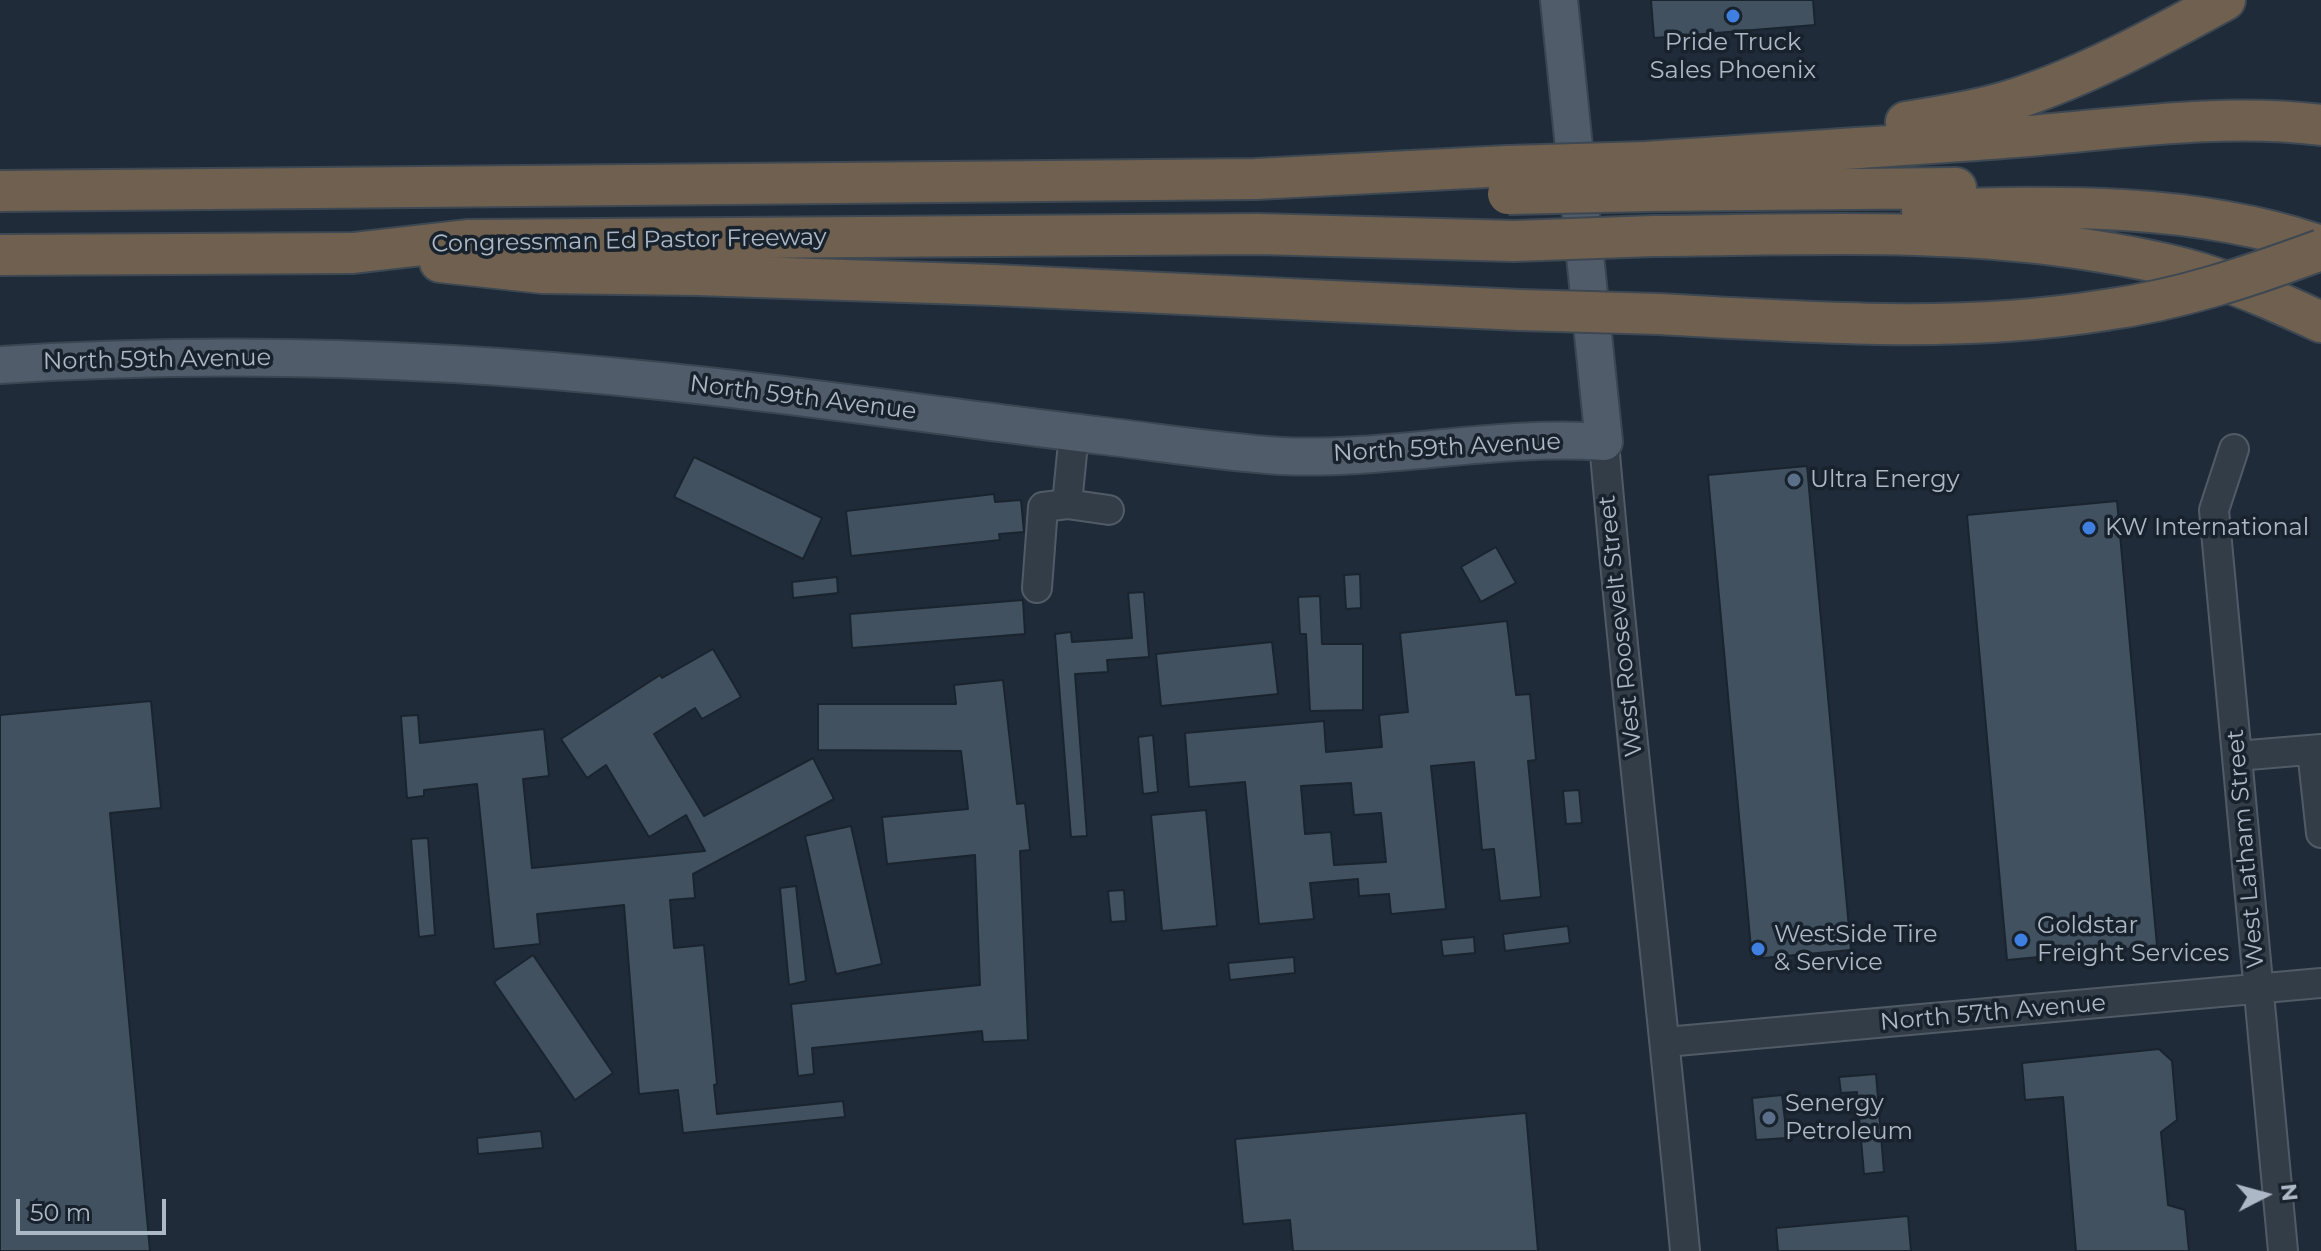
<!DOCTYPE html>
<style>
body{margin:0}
#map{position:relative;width:2321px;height:1251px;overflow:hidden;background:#1f2b38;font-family:Montserrat,sans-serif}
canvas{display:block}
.north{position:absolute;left:2225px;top:1155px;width:80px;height:80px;-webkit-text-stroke:6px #18222d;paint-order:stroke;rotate:84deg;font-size:22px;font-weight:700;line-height:32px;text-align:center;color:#acb8c5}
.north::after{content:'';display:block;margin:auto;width:28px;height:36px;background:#acb8c5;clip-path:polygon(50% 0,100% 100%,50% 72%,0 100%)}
.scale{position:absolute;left:16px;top:1199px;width:150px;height:36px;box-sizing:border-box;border:4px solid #acb8c5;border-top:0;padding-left:10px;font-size:24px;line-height:28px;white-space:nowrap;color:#acb8c5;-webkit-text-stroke:6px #18222d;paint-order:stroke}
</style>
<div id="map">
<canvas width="2321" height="1251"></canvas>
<div class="north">N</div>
<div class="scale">50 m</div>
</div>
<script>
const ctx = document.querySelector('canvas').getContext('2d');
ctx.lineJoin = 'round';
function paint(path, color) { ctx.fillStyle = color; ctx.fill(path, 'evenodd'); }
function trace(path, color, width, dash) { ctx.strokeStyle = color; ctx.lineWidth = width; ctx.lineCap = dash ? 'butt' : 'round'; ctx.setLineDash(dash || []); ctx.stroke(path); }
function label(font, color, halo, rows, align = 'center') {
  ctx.font = font + ' Montserrat,sans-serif'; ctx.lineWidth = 7; ctx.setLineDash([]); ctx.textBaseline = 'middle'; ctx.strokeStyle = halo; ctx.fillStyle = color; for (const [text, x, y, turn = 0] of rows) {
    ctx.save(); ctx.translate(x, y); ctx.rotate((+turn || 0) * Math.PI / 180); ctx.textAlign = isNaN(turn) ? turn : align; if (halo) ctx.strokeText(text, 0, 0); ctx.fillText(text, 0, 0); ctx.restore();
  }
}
const building = new Path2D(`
 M 1651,0 L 1813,0 L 1815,25 L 1654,38 Z
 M 694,457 L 822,518 L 803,559 L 674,497 Z
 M 1807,466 L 1851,950 L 1752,959 L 1708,475 Z
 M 994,494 L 995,502 L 1021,500 L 1024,532 L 999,534 L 1000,540 L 851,556 L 846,511 Z
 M 2117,501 L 2157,946 L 2007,960 L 1967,515 Z
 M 1496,547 L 1516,583 L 1481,602 L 1461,567 Z
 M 1360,574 L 1361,608 L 1346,609 L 1344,575 Z
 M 837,577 L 838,593 L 793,598 L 792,582 Z
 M 1144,592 L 1149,657 L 1107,660 L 1108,672 L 1075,674 L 1087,836 L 1071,837 L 1055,634 L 1071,632 L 1072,642 L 1132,638 L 1128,593 Z
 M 1320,596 L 1322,644 L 1363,644 L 1363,710 L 1310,711 L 1306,634 L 1300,634 L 1298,597 Z
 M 1023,600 L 1025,634 L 852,648 L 850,614 Z
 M 1507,621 L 1516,695 L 1530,694 L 1536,760 L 1528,761 L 1541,897 L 1500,901 L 1494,849 L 1482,850 L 1474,762 L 1431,766 L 1446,909 L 1391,914 L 1389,894 L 1359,896 L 1358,879 L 1310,883 L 1314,919 L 1259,924 L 1245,782 L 1189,787 L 1185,733 L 1324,721 L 1326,752 L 1382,747 L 1379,715 L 1408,712 L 1400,633 ZM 1351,783 L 1354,815 L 1381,813 L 1386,862 L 1334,865 L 1331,832 L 1305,834 L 1301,786 Z
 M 1272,642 L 1278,694 L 1161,706 L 1156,654 Z
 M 713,649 L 741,697 L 702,719 L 695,708 L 654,734 L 704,816 L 813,758 L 834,799 L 693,874 L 695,898 L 670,900 L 674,948 L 704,945 L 717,1084 L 714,1085 L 717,1114 L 843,1101 L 845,1117 L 683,1133 L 678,1090 L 639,1094 L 624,905 L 537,914 L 540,944 L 494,949 L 477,784 L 424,790 L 424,796 L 407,798 L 401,716 L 418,715 L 420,743 L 544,729 L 549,776 L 523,779 L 532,868 L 705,851 L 686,815 L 649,837 L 606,765 L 587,778 L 561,739 L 660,675 L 662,678 Z
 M 1003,680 L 1017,804 L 1025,803 L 1030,850 L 1020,851 L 1028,1040 L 983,1042 L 982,1031 L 812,1048 L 814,1074 L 798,1076 L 791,1004 L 980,985 L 975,855 L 887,864 L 882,817 L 968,809 L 961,751 L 818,750 L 818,704 L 956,704 L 954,685 Z
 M 151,701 L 161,808 L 110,813 L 150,1251 L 0,1251 L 0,715 Z
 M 1153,735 L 1158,792 L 1143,794 L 1138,737 Z
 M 1579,790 L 1582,823 L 1566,824 L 1563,791 Z
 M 1206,810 L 1217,926 L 1162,931 L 1151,815 Z
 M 851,826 L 882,964 L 836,974 L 805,836 Z
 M 428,838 L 435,935 L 419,937 L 411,839 Z
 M 796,886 L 806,981 L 789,985 L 780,888 Z
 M 1124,890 L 1126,921 L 1111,922 L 1108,891 Z
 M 1568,926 L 1570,943 L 1505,951 L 1503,934 Z
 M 1474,937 L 1475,953 L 1443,956 L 1441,940 Z
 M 533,955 L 613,1073 L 575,1100 L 494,982 Z
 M 1294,957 L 1295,973 L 1230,980 L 1228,963 Z
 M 2159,1049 L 2172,1061 L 2177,1120 L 2161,1132 L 2168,1205 L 2185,1210 L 2189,1251 L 2076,1251 L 2063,1097 L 2025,1100 L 2022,1063 Z
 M 1876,1074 L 1884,1172 L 1864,1174 L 1857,1092 L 1841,1093 L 1839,1077 Z
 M 1782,1095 L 1787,1138 L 1756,1140 L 1752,1098 Z
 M 1526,1113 L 1538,1251 L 1293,1251 L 1290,1220 L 1243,1224 L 1235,1139 Z
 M 541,1131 L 543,1148 L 478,1154 L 477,1138 Z
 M 1908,1216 L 1911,1251 L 1778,1251 L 1776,1228 Z`);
paint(building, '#425160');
trace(building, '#1a242f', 2);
const minor = new Path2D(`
 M 1604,442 C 1627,712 1660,981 1685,1251
 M 2234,449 L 2214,510 L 2283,1251
 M 1067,504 L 1109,510
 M 1037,588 L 1043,507 L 1067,504 L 1074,433
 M 2312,750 L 2321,833
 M 2237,756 L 2321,749
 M 1666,1042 L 2321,983`);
const major = new Path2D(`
 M 0,365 C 223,350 448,358 670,382 C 815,397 959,419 1104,436 C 1163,443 1222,452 1281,456 C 1389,461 1496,434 1604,442 L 1559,0`);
const highway = new Path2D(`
 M 1906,122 C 1938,117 1971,112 2002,103 C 2077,81 2156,38 2225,0
 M 1646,162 C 1774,153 1902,146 2029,136 C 2125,128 2225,113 2321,125
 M 0,191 L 1256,179 L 1507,166
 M 1649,191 L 1956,188
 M 1922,210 C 2055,206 2194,202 2321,246
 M 1654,236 C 1802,235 1950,227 2096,251 C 2134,257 2173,264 2209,276 C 2247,288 2284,305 2321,322
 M 0,255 L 353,253 L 467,240 L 1258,234 L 1514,241
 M 440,262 L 542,273 L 697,275 L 994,285 L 1520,310
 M 1659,314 C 1808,322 1957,334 2105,310`);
trace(minor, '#505b66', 32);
trace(major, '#3c4652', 40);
trace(highway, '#3d4853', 44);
trace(minor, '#323d48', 28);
trace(major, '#505c69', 36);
trace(highway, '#6f604f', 40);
const highwayBridge = new Path2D(`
 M 1507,166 L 1646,162
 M 1508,194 L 1649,191
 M 1514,241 L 1654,236
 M 1520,310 L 1659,314
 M 2105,310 C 2180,300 2250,276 2321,250`);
trace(highwayBridge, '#3d4853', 44, []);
trace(highwayBridge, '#6f604f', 40);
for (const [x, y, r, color] of [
 [1733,16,8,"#3f7fe0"],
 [1794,480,8,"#5c6f8a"],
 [2089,528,8,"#3f7fe0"],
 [2021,940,8,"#3f7fe0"],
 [1758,949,8,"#3f7fe0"],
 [1769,1118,8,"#5c6f8a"]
]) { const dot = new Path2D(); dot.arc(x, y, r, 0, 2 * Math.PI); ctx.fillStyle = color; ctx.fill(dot); trace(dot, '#18222d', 3); }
label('24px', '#acb8c5', '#18222d', [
 ["Pride Truck",1733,43,"center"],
 ["Sales Phoenix",1733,71,"center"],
 ["Ultra Energy",1810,480],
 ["KW International",2105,528],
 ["Goldstar",2037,926],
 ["Freight Services",2037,954],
 ["WestSide Tire",1774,935],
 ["& Service",1774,963],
 ["Senergy",1785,1104],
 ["Petroleum",1785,1132]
], 'left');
label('24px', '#acb8c5', '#18222d', [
 ["Congressman Ed Pastor Freeway",629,241,-1],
 ["North 59th Avenue",157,360,-1],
 ["North 59th Avenue",803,398,7],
 ["North 59th Avenue",1447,448,-3],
 ["West Roosevelt Street",1621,626,-96],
 ["West Latham Street",2246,849,-95],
 ["North 57th Avenue",1993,1013,-5]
]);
</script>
